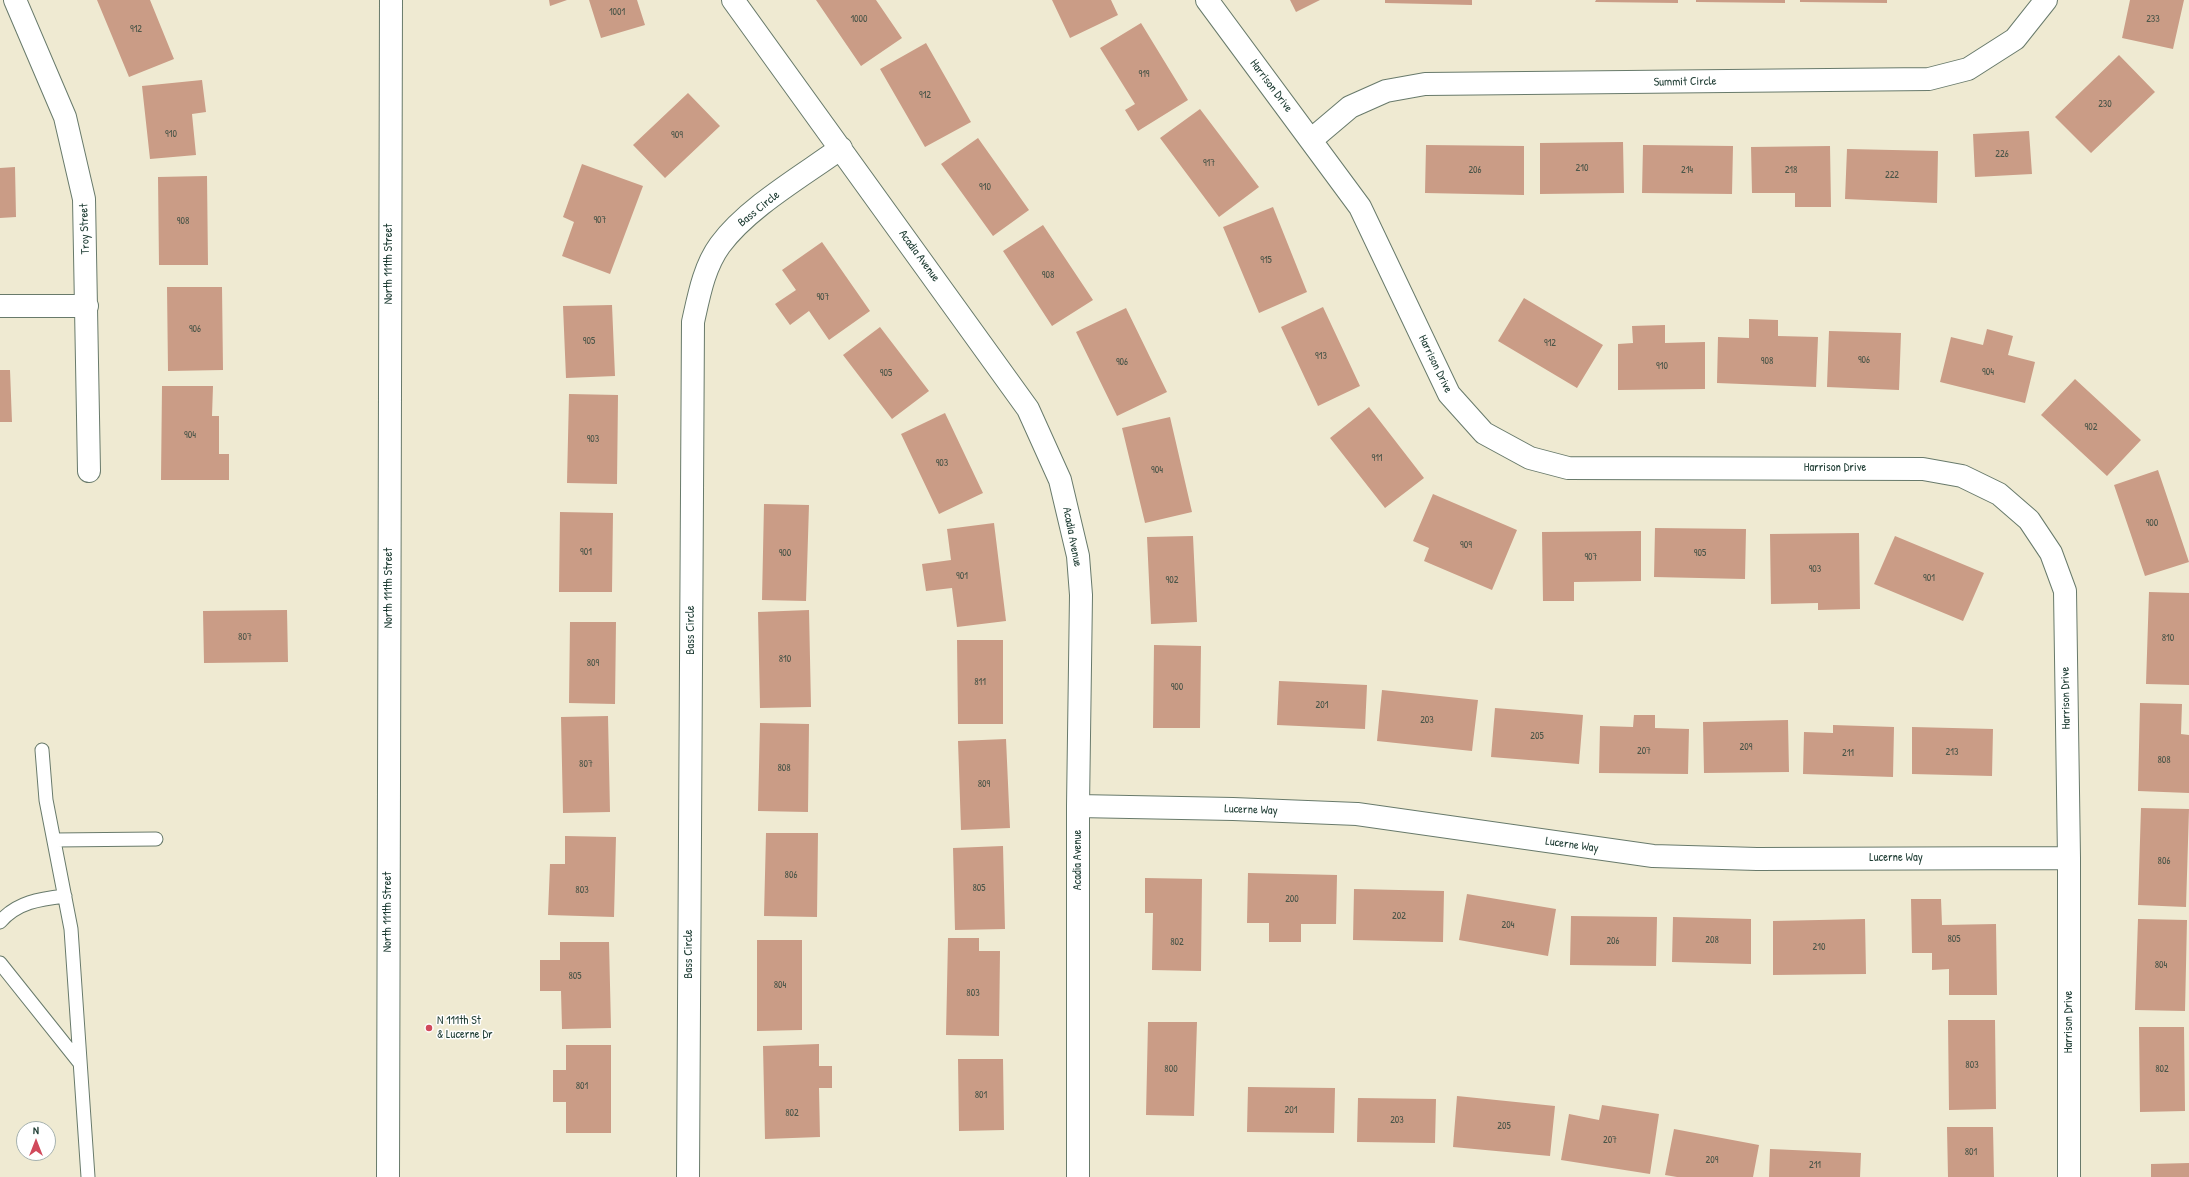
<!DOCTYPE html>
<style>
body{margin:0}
#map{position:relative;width:2189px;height:1177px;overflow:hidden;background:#efead2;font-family:"Patrick Hand",sans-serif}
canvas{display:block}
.north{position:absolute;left:16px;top:1121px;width:40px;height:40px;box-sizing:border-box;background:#fff;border:1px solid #a5b1ae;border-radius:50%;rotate:0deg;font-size:11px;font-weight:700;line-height:16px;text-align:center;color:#1f3d34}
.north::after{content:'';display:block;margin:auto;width:14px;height:18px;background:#d1495b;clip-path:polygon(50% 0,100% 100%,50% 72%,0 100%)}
</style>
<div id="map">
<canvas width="2189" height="1177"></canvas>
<div class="north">N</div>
</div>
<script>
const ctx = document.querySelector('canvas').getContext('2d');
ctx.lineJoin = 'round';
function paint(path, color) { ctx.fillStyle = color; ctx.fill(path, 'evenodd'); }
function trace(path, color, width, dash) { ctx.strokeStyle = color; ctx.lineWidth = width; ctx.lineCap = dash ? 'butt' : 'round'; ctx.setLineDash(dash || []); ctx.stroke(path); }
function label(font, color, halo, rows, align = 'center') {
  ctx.font = font + ' "Patrick Hand",sans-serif'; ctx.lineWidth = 3; ctx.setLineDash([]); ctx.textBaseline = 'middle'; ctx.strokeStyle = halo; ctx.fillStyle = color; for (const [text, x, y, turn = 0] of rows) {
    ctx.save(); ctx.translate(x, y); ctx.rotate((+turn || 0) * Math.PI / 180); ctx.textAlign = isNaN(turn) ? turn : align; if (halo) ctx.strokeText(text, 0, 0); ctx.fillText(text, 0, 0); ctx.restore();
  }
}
paint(new Path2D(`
 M 97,0 L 150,0 L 174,59 L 129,77 Z
 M 549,0 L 567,0 L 550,6 Z
 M 589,0 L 637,0 L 645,25 L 601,38 Z
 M 816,0 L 876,0 L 902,38 L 861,66 Z
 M 1052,0 L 1111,0 L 1118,15 L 1070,38 Z
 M 1290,0 L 1320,0 L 1296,12 Z
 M 1385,0 L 1472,0 L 1472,5 L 1385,3 Z
 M 1596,0 L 1678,0 L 1678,3 L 1595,2 Z
 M 1696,0 L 1785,0 L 1785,3 L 1696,2 Z
 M 1800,0 L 1887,0 L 1887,3 L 1800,2 Z
 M 2130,0 L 2184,0 L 2173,49 L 2122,38 Z
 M 1141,23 L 1188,100 L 1138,131 L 1125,110 L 1135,104 L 1100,48 Z
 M 926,43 L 971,122 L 925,147 L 880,69 Z
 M 2119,55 L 2155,92 L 2091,153 L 2055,117 Z
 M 202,80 L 206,112 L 192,114 L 196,155 L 150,159 L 142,86 Z
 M 688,93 L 720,126 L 665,178 L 633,145 Z
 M 1200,109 L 1259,187 L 1219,217 L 1160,138 Z
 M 2029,131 L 2032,174 L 1975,177 L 1973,134 Z
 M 978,138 L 1029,210 L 993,236 L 941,164 Z
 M 1623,142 L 1624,193 L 1540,194 L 1540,143 Z
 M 1426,145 L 1524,146 L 1524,195 L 1425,193 Z
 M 1643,145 L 1733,146 L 1732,194 L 1642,193 Z
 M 1830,146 L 1831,207 L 1795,207 L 1795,193 L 1752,193 L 1751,147 Z
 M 1847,149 L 1938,151 L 1937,203 L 1845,199 Z
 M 582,164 L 643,186 L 610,274 L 562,256 L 574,222 L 563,217 Z
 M 15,167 L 16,217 L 0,218 L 0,168 Z
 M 207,176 L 208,265 L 159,265 L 158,177 Z
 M 1273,207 L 1307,292 L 1259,313 L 1223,227 Z
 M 1043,225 L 1093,300 L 1052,326 L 1003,251 Z
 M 822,242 L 870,311 L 829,340 L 809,311 L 790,325 L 775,304 L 796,290 L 782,270 Z
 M 167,287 L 222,287 L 223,370 L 168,371 Z
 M 1524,298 L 1603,345 L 1577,388 L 1498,341 Z
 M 612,305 L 615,376 L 566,378 L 563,306 Z
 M 1323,307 L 1360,386 L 1318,406 L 1281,327 Z
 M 1126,308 L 1167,392 L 1117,416 L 1076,332 Z
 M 1749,319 L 1778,320 L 1778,336 L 1818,337 L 1816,387 L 1717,383 L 1718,337 L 1749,338 Z
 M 1665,325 L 1665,343 L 1705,342 L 1705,389 L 1618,390 L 1618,344 L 1633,343 L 1632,326 Z
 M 880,327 L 929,391 L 892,419 L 843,355 Z
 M 1987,329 L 2013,336 L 2008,355 L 2035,362 L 2025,403 L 1940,382 L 1951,337 L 1983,345 Z
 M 1829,331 L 1901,333 L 1899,390 L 1827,387 Z
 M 0,370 L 10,370 L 12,422 L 0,422 Z
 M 2075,379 L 2141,440 L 2107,476 L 2041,415 Z
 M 162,386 L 213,386 L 212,416 L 219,416 L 219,454 L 229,454 L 229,480 L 161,480 Z
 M 569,394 L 618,395 L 617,484 L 567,483 Z
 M 1369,407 L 1424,478 L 1385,508 L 1330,438 Z
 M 945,413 L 983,493 L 939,514 L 901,434 Z
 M 1170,417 L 1192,512 L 1145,523 L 1122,428 Z
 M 2158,470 L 2189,562 L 2145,576 L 2114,485 Z
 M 1433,494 L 1517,530 L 1492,590 L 1424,561 L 1429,548 L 1413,541 Z
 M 764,504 L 809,505 L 806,601 L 762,600 Z
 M 560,512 L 613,513 L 612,592 L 559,592 Z
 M 994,523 L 1006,621 L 957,627 L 952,588 L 926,591 L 922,564 L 951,560 L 947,529 Z
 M 1655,528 L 1746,529 L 1745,579 L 1654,577 Z
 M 1641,531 L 1641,581 L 1574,582 L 1574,601 L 1543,601 L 1542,532 Z
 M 1859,533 L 1860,609 L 1818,610 L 1818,603 L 1771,604 L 1770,534 Z
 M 1193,536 L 1197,622 L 1151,624 L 1147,537 Z
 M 1895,536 L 1984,573 L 1963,621 L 1874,584 Z
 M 2149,592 L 2189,593 L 2189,685 L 2146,684 Z
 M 287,610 L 288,662 L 204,663 L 203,611 Z
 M 809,610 L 811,707 L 760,708 L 758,612 Z
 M 570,622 L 616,622 L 615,704 L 569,703 Z
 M 957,640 L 1003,640 L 1003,724 L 958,724 Z
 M 1154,645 L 1201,646 L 1200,728 L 1153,728 Z
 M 1279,681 L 1367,685 L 1365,729 L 1277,725 Z
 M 1382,690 L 1478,700 L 1472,751 L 1377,741 Z
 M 2140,703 L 2182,704 L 2181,734 L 2189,735 L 2189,793 L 2138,791 Z
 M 1495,708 L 1583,715 L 1579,764 L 1491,757 Z
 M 1634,715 L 1655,715 L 1655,728 L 1689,729 L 1688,774 L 1599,773 L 1600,726 L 1633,727 Z
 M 608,716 L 610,812 L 563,813 L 561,717 Z
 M 1788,720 L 1789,772 L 1704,773 L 1703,722 Z
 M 760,723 L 809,724 L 808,812 L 758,811 Z
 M 1833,725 L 1894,727 L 1893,777 L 1803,774 L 1804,732 L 1833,733 Z
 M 1912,727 L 1993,729 L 1992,776 L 1912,774 Z
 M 1006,739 L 1010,828 L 961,830 L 958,741 Z
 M 2141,808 L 2189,809 L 2186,907 L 2138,905 Z
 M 766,833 L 818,833 L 817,917 L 764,916 Z
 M 565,836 L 616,837 L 614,917 L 548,915 L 550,864 L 565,864 Z
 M 1003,846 L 1005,929 L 955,930 L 953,848 Z
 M 1248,873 L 1337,875 L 1336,924 L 1301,924 L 1301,942 L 1269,942 L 1269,923 L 1247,923 Z
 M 1145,878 L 1202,879 L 1201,971 L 1152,970 L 1153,913 L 1145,913 Z
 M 1354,889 L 1444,891 L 1443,942 L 1353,940 Z
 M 1467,894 L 1556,909 L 1548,956 L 1459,940 Z
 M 1911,899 L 1941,899 L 1942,925 L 1996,924 L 1997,995 L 1949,995 L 1949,969 L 1932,970 L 1932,953 L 1912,953 Z
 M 1571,916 L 1657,917 L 1656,966 L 1570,965 Z
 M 1673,917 L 1751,919 L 1751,964 L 1672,962 Z
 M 1865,919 L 1866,974 L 1773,975 L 1773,921 Z
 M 2138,919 L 2187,920 L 2185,1011 L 2135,1010 Z
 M 948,938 L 979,938 L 979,951 L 1000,951 L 999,1036 L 946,1035 Z
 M 757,940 L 802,940 L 802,1030 L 757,1031 Z
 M 560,942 L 609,942 L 611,1028 L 562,1029 L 561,991 L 540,991 L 540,960 L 560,960 Z
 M 1948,1020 L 1995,1020 L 1996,1109 L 1949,1110 Z
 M 1148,1022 L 1197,1022 L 1194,1116 L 1146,1115 Z
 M 2139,1027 L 2184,1027 L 2185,1111 L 2140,1112 Z
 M 819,1044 L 819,1066 L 832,1066 L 832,1088 L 819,1088 L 820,1137 L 765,1139 L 763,1046 Z
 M 566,1045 L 611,1045 L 611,1133 L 566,1133 L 566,1102 L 553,1102 L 553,1070 L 566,1070 Z
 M 958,1059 L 1003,1059 L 1004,1130 L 959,1131 Z
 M 1248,1087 L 1335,1088 L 1334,1133 L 1247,1132 Z
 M 1457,1096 L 1555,1106 L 1550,1156 L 1453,1147 Z
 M 1358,1098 L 1436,1099 L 1435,1143 L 1357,1142 Z
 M 1602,1105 L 1659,1114 L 1650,1174 L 1561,1160 L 1569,1114 L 1599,1120 Z
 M 1947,1127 L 1993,1127 L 1994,1177 L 1948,1177 Z
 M 1674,1129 L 1759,1145 L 1753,1177 L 1677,1177 L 1665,1175 Z
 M 1770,1149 L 1861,1153 L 1860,1177 L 1769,1177 Z
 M 2189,1163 L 2189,1177 L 2151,1177 L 2151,1164 Z`), '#ca9c86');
const service = new Path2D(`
 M 42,750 L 46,800 L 71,929 L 88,1177
 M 55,840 L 156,839
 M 0,922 C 17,902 40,899 65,896
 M 0,963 L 79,1062`);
const minor = new Path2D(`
 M 15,0 L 65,117 L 84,199 L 89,471
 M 733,0 L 1028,409 L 1060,480 L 1078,556 L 1081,595 L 1078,806 L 1078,1177
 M 1207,0 L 1360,207 L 1449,394 L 1484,433 L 1530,458 L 1568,468 L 1923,469 L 1962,476 L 1999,494 L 2029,520 L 2051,553 L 2065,591 L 2069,858 L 2069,1177
 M 1311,140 L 1350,107 L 1386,91 L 1425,84 L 1929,79 L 1968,69 L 2015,39 L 2046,0
 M 0,306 L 87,306
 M 1078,806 L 1233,809 L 1357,814 L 1653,856 L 1757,859 L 2069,858
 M 388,1177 L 391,0
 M 688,1177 L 693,322 C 699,295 704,267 720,245 C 748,207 804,175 841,148`);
trace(service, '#687a6b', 15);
trace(minor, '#687a6b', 24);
trace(service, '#fff', 13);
trace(minor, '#fff', 22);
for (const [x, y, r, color] of [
 [429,1028,4,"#d1495b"]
]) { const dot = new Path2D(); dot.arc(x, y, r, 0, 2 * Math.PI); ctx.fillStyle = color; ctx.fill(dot); trace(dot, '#fff', 1.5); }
label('10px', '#4a5548', null, [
 ["1001",617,12],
 ["1000",859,19],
 ["233",2153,19],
 ["912",136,29],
 ["919",1144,74],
 ["912",925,95],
 ["230",2105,104],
 ["910",171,134],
 ["909",677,135],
 ["226",2002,154],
 ["917",1209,163],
 ["210",1582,168],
 ["206",1475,170],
 ["214",1687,170],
 ["218",1791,170],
 ["222",1892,175],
 ["910",985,187],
 ["907",600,220],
 ["908",183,221],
 ["915",1266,260],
 ["908",1048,275],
 ["907",823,297],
 ["906",195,329],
 ["905",589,341],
 ["912",1550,343],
 ["913",1321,356],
 ["906",1864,360],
 ["908",1767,361],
 ["906",1122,362],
 ["910",1662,366],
 ["904",1988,372],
 ["905",886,373],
 ["902",2091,427],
 ["904",190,435],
 ["903",593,439],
 ["911",1377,458],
 ["903",942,463],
 ["904",1157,470],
 ["900",2152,523],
 ["909",1466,545],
 ["901",586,552],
 ["900",785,553],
 ["905",1700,553],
 ["907",1591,557],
 ["903",1815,569],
 ["901",962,576],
 ["901",1929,578],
 ["902",1172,580],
 ["807",245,637],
 ["810",2168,638],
 ["810",785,659],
 ["809",593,663],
 ["811",980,682],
 ["900",1177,687],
 ["201",1322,705],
 ["203",1427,720],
 ["205",1537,736],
 ["209",1746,747],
 ["207",1644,751],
 ["213",1952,752],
 ["211",1848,753],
 ["808",2164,760],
 ["807",586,764],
 ["808",784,768],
 ["809",984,784],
 ["806",2164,861],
 ["806",791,875],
 ["805",979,888],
 ["803",582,890],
 ["200",1292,899],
 ["202",1399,916],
 ["204",1508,925],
 ["805",1954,939],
 ["208",1712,940],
 ["206",1613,941],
 ["802",1177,942],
 ["210",1819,947],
 ["804",2161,965],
 ["805",575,976],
 ["804",780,985],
 ["803",973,993],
 ["803",1972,1065],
 ["800",1171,1069],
 ["802",2162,1069],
 ["801",582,1086],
 ["801",981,1095],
 ["201",1291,1110],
 ["802",792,1113],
 ["203",1397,1120],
 ["205",1504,1126],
 ["207",1610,1140],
 ["801",1971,1152],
 ["209",1712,1160],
 ["211",1815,1165]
]);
label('12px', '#1f3d34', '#fff', [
 ["Summit Circle",1685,82,-1],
 ["Harrison Drive",1271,86,53],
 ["Bass Circle",759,209,-39],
 ["Troy Street",85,229,-92],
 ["Acadia Avenue",919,256,54],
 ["North 111th Street",389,264,-90],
 ["Harrison Drive",1435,364,64],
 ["Harrison Drive",1835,468],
 ["Acadia Avenue",1072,537,79],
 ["North 111th Street",389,588,-90],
 ["Bass Circle",691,630,-90],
 ["Harrison Drive",2066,698,-91],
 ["Lucerne Way",1251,810,2],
 ["Lucerne Way",1572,845,8],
 ["Lucerne Way",1896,858],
 ["Acadia Avenue",1078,860,-90],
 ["North 111th Street",388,912,-90],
 ["Bass Circle",689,954,-90],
 ["Harrison Drive",2069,1022,-90]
]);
label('12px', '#1f3d34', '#fff', [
 ["N 111th St",437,1021],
 ["& Lucerne Dr",437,1035]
], 'left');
</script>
